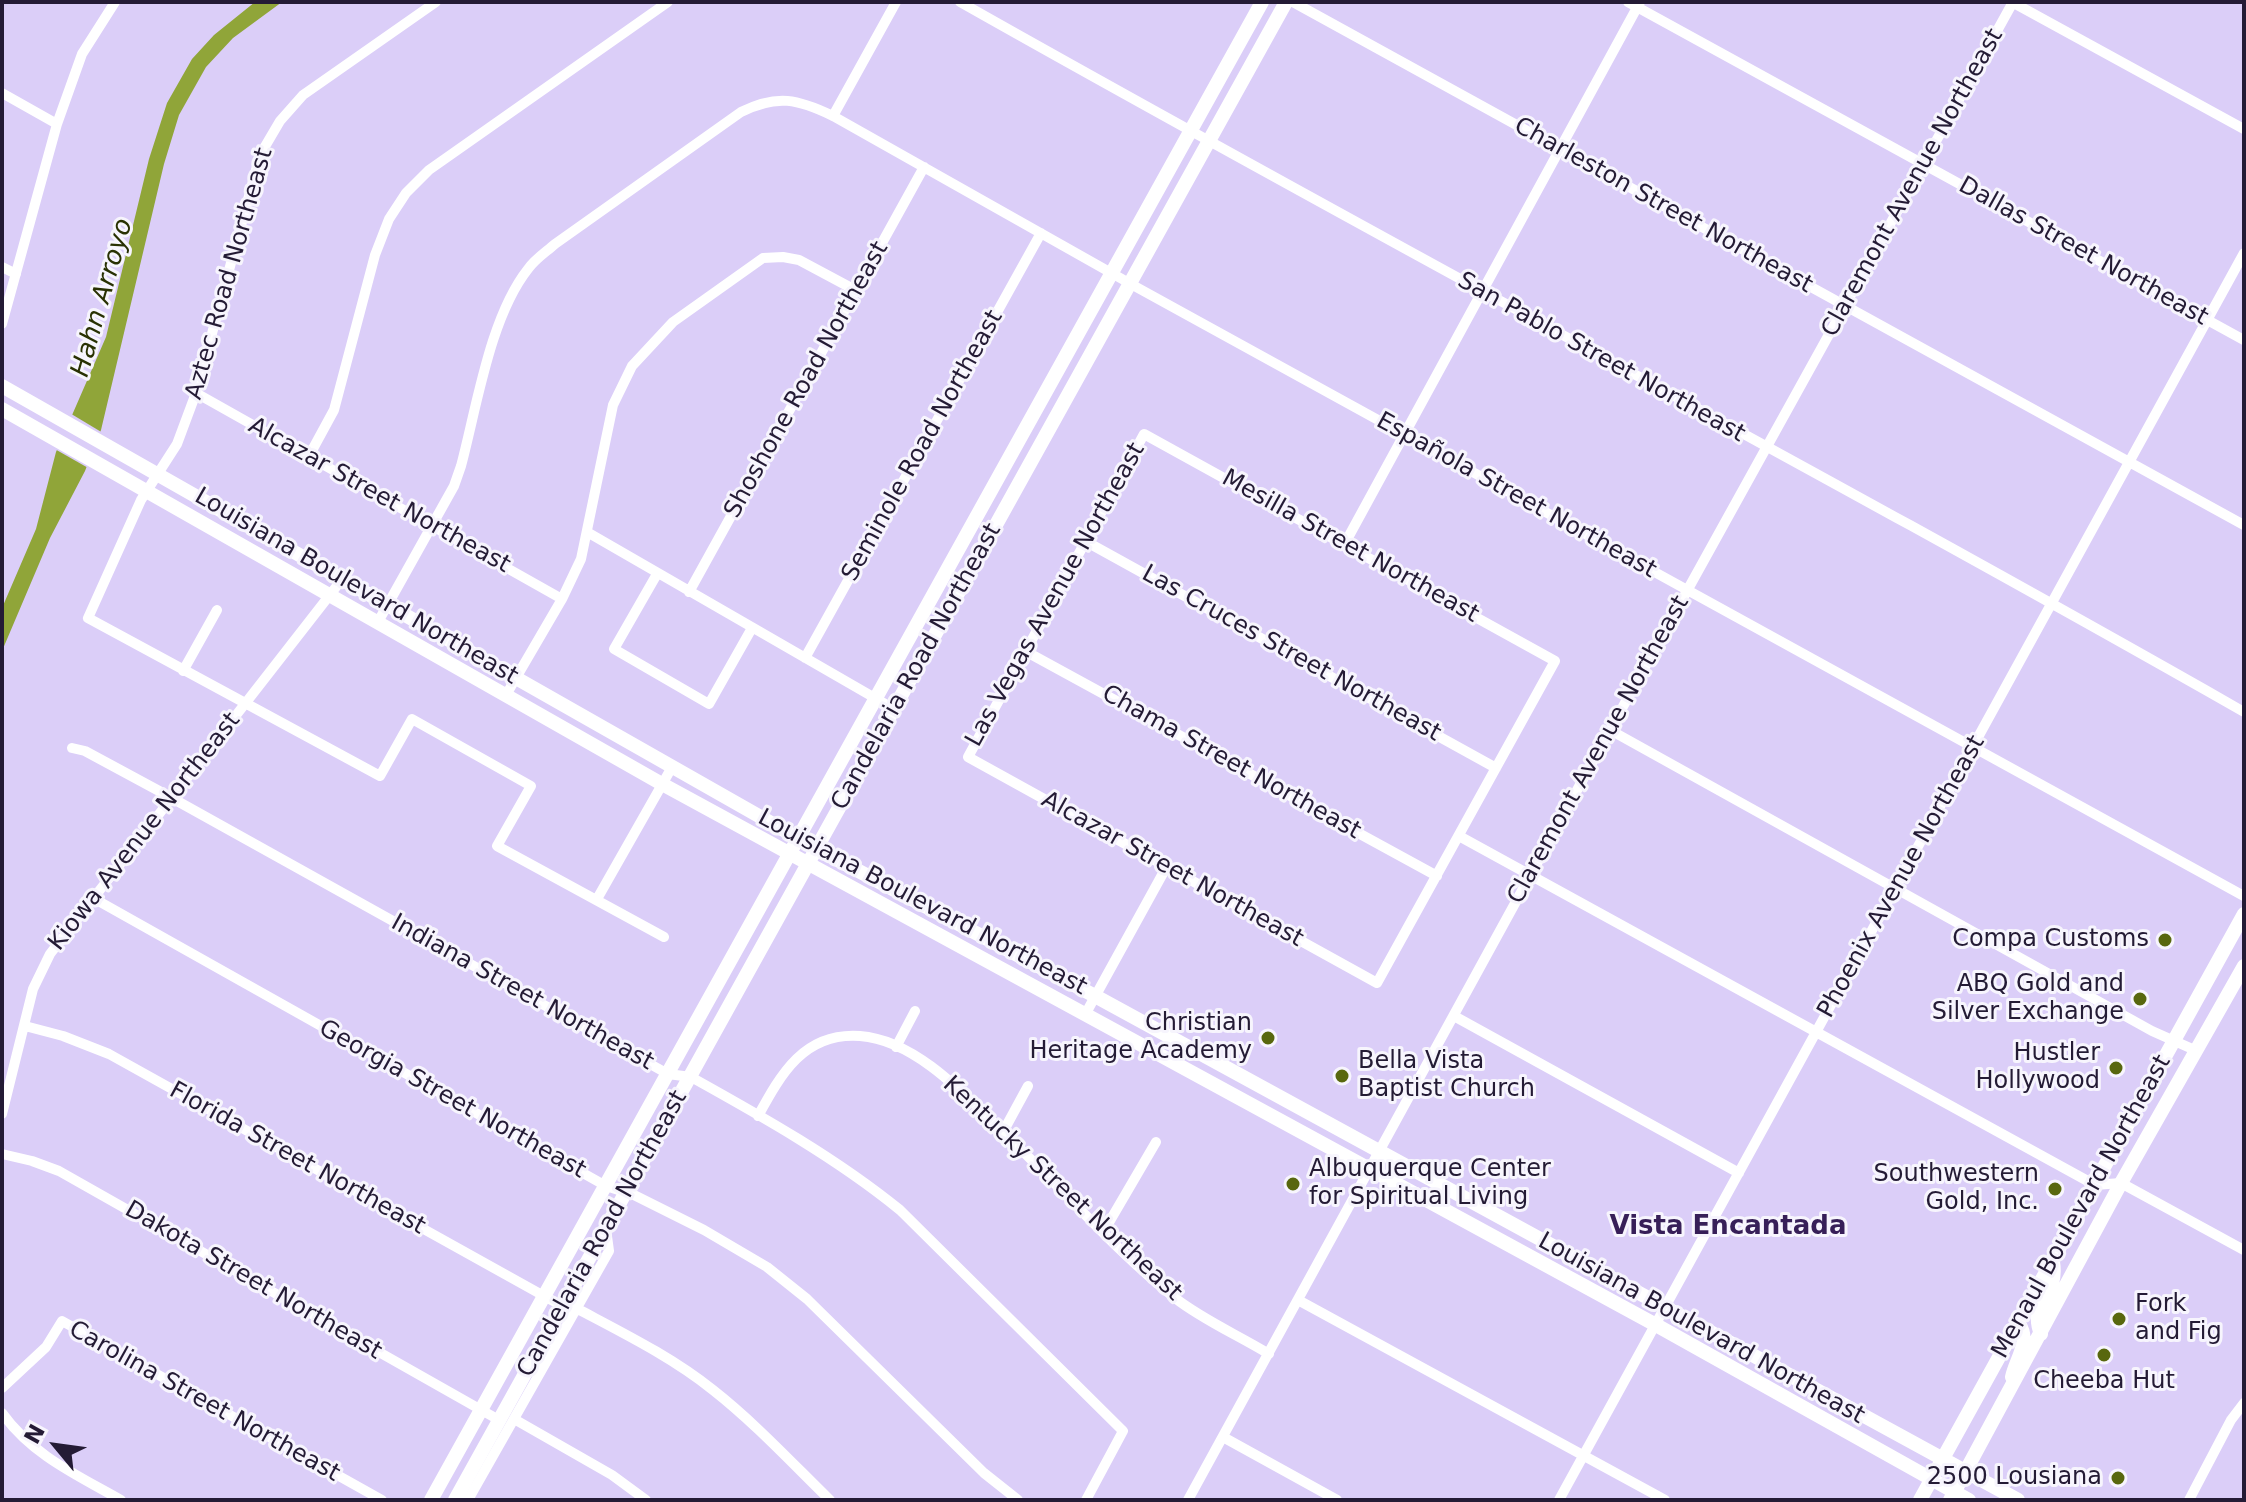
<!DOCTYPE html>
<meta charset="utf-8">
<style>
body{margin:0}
#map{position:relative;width:2246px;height:1502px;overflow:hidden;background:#dbcef8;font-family:"DejaVu Sans",sans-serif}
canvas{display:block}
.frame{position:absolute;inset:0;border:4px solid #241b35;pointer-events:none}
.north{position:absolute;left:16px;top:1406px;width:80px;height:80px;-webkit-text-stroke:6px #f7f5fd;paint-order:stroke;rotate:299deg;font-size:22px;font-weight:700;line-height:32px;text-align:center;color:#241b35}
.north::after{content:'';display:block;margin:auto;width:28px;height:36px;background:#241b35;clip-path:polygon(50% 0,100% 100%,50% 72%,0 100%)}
</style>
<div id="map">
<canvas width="2246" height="1502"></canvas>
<div class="frame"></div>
<div class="north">N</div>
</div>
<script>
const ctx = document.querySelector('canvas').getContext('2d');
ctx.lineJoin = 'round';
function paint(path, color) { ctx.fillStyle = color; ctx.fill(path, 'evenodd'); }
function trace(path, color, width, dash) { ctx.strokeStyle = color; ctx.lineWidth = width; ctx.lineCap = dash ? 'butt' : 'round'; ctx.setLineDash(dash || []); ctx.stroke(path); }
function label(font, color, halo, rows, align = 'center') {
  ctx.font = font + ' "DejaVu Sans",sans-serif'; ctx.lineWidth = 6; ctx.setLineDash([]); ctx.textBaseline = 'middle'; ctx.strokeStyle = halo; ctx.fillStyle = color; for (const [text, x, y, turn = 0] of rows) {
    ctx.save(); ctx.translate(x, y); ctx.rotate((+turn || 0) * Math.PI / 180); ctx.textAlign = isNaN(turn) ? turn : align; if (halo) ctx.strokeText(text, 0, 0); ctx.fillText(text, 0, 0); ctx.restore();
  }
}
paint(new Path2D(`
 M 255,2 L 282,2 L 233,38 L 206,67 L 179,115 L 164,164 L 101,430 L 85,471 L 50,538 L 2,651 L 2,608 L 36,529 L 56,452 L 106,337 L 149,159 L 167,103 L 192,59 L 214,35 Z`), '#90a539');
paint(new Path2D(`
 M 68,412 L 103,433 L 90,469 L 53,448 Z`), '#dbcef8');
trace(new Path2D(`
 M 436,2 L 303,95 L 280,121 L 260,155 L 196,393 L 177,444 L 141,500 L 88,618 L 380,776 L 412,719 L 531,786 L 497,846 L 664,937
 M 960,2 C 1386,243 1819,470 2244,712
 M 1293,2 L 2244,525
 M 1628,2 L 2244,340
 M 2012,2 L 2244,129
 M 2,93 L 57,124
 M 833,116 L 896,2
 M 2,267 L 16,274
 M 2,324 L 57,124 L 82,54 L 115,2
 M 196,393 L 562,599
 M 1144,434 L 1555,661 L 1377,983 L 968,757 Z
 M 309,456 L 334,410 L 375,255 L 389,219 L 406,193 L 429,170 L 668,2
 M 587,532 L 894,709
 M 1085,541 L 1496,768
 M 1344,545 L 1640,2
 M 657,574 L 614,649 L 709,704 L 752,628
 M 689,592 L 924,167
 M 378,622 L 454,486 L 461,466 C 477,406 490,317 528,269 C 535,259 546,252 555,244 L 741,112 C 777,94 798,99 833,116 L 1138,288 L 2244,896
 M 1025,651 L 1437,876
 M 805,658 L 1041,233
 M 183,671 L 217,610
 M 506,695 L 562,599 L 581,559 L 613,405 L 632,366 L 673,322 L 763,258 L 783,257 L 799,260 L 857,291
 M 1610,730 L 2152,1031 L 2197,1051
 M 72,748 L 85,751 L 161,792 L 668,1074 L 691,1077 C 763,1117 836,1158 900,1210 L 1123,1431 L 1086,1500
 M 1459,836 L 2095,1185 L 2121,1183 L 2244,1250
 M 93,898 L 606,1186 L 634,1195 L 704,1230 L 767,1267 L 807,1299 L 984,1473 L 1018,1500
 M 597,899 L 672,767
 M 1086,1013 L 1167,866
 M 1454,1016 L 1739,1173
 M 25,1026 L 63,1036 L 109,1054 L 562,1306
 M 896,1047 L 915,1011
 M 2,1114 L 33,989 L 50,954 L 343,578
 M 758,1116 C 781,1074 804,1032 860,1036 C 916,1040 967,1097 1004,1133 C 1061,1187 1113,1249 1175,1298 C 1203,1320 1238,1335 1269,1354
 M 1003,1132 L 1028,1086
 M 2,1154 L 32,1161 L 59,1171 L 499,1420
 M 1104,1231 L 1156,1142
 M 1298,1300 L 1665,1500
 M 576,1308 C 623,1333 672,1357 713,1390 C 755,1423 792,1463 830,1500
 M 2,1388 L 46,1347 L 62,1321 L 382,1500
 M 2,1413 C 32,1455 77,1475 121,1500
 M 514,1419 L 612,1475 L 646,1500
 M 1223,1437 L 1337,1500
 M 468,1500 L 609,1251 L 606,1229
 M 1188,1500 L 1610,730 L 2013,2
 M 1559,1500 L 2244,253
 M 2189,1500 L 2231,1420 L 2244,1403`), '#fff', 10);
trace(new Path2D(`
 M 2,386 L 817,849 L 1095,996 L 2018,1500
 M 2,409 L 662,784 L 1656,1325 L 1969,1500
 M 2041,1334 C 2028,1302 2059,1298 2053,1262
 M 2012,1377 C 2016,1359 2031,1341 2019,1324
 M 431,1500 L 1262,2
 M 455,1500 L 1286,2
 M 1920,1500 L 2244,914
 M 1950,1500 L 2121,1183 L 2244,966`), '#fff', 14);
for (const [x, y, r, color] of [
 [2165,940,8,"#58670e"],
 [2140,999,8,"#58670e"],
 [1268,1038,8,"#58670e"],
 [2116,1068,8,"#58670e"],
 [1342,1076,8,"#58670e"],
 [1293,1184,8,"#58670e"],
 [2055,1189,8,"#58670e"],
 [2119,1319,8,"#58670e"],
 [2104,1355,8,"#58670e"],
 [2118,1478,8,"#58670e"]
]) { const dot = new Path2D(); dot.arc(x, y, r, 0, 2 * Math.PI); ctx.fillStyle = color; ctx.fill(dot); trace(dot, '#f7f5fd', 3); }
label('24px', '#241b35', '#f7f5fd', [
 ["Claremont Avenue Northeast",1913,183,-61],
 ["Charleston Street Northeast",1663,206,29],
 ["Dallas Street Northeast",2083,252,29],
 ["Aztec Road Northeast",230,274,-74],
 ["San Pablo Street Northeast",1601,358,29],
 ["Shoshone Road Northeast",807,380,-61],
 ["Seminole Road Northeast",923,446,-61],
 ["Alcazar Street Northeast",379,496,29],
 ["Española Street Northeast",1516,496,29],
 ["Mesilla Street Northeast",1350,547,29],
 ["Louisiana Boulevard Northeast",356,587,30],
 ["Las Vegas Avenue Northeast",1056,595,-61],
 ["Las Cruces Street Northeast",1291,654,29],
 ["Candelaria Road Northeast",917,667,-61],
 ["Claremont Avenue Northeast",1599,750,-61],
 ["Chama Street Northeast",1231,763,29],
 ["Kiowa Avenue Northeast",145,832,-52],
 ["Alcazar Street Northeast",1172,870,29],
 ["Phoenix Avenue Northeast",1902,877,-61],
 ["Louisiana Boulevard Northeast",922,903,28],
 ["Indiana Street Northeast",522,993,29],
 ["Georgia Street Northeast",452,1100,29],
 ["Florida Street Northeast",297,1159,29],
 ["Kentucky Street Northeast",1062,1189,43],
 ["Menaul Boulevard Northeast",2082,1207,-61],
 ["Candelaria Road Northeast",603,1234,-61],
 ["Dakota Street Northeast",253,1281,30],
 ["Louisiana Boulevard Northeast",1701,1329,29],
 ["Carolina Street Northeast",204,1402,29]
]);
label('24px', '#241b35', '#f7f5fd', [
 ["Compa Customs",2149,940],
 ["ABQ Gold and",2124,985],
 ["Silver Exchange",2124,1013],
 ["Christian",1252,1024],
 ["Heritage Academy",1252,1052],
 ["Hustler",2100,1054],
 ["Hollywood",2100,1082],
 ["Bella Vista",1358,1062,"left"],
 ["Baptist Church",1358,1090,"left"],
 ["Albuquerque Center",1309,1170,"left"],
 ["for Spiritual Living",1309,1198,"left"],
 ["Southwestern",2039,1175],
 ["Gold, Inc.",2039,1203],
 ["Fork",2135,1305,"left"],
 ["and Fig",2135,1333,"left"],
 ["Cheeba Hut",2104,1382,"center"],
 ["2500 Lousiana",2102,1478]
], 'right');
label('italic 26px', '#293103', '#f7f5fd', [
 ["Hahn Arroyo",103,298,-74]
]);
label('bold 26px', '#371f58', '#f7f5fd', [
 ["Vista Encantada",1728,1227]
]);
</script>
